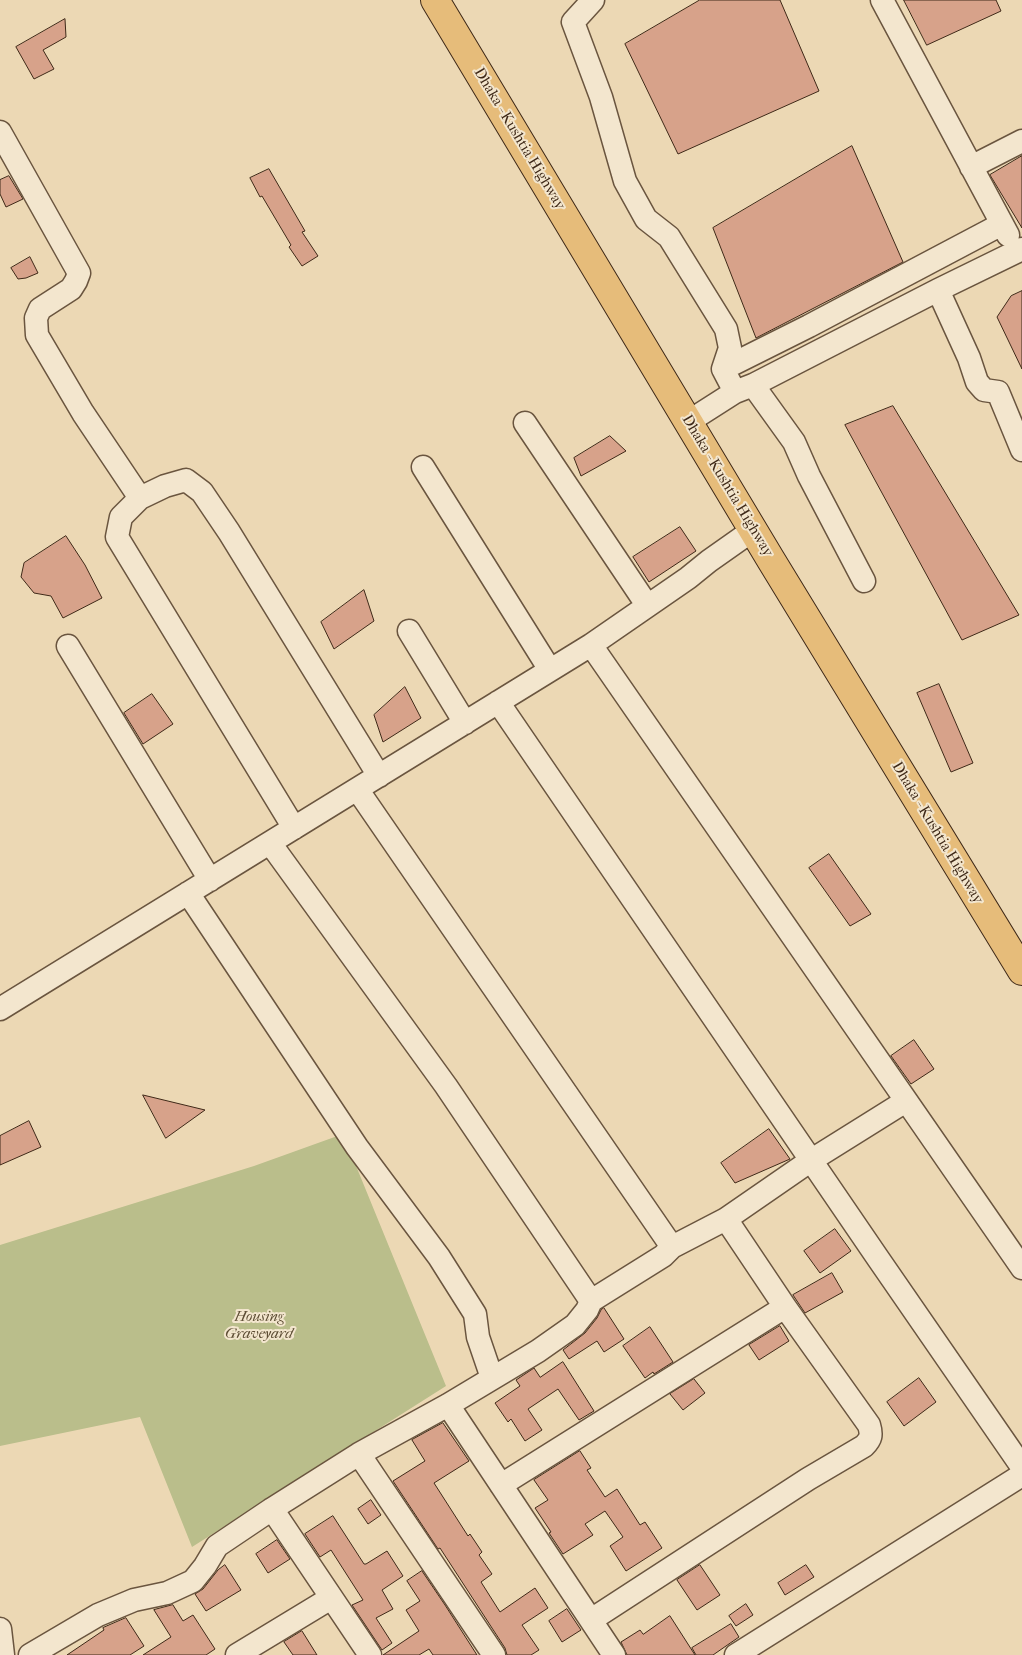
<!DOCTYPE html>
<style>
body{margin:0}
canvas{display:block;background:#ecd8b4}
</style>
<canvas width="1022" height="1655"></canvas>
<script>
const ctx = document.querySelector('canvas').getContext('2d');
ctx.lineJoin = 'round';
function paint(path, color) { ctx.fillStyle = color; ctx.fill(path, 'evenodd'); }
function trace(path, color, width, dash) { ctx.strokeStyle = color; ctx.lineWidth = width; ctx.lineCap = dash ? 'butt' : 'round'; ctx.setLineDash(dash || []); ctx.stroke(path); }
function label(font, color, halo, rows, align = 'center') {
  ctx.font = font + ' "IM FELL French Canon",serif'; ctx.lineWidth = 4; ctx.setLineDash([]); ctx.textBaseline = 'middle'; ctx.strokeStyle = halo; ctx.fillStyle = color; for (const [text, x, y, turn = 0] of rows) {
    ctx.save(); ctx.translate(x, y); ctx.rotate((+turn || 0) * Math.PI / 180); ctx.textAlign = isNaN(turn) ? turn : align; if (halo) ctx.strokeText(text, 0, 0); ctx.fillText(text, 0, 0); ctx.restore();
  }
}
paint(new Path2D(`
 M 343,1134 L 446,1386 L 192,1547 L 140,1417 L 0,1446 L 0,1245 L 254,1166 Z`), '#babe8b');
const building = new Path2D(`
 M 700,0 L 780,0 L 819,91 L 678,154 L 625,44 Z
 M 904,0 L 996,0 L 1001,11 L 927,45 Z
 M 65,19 L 66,37 L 43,50 L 54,69 L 34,79 L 16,47 Z
 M 852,146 L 903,262 L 756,338 L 713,228 Z
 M 1022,156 L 1022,228 L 990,175 Z
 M 269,169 L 305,231 L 302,232 L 318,256 L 302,266 L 289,247 L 291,245 L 262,196 L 260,197 L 250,178 Z
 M 9,176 L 23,199 L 6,207 L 0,194 L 0,180 Z
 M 30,257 L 38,273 L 26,278 L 18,279 L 11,268 Z
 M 1022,291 L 1022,369 L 997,317 L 1011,296 Z
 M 893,406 L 1019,615 L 962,640 L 845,425 Z
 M 610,436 L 626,451 L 581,476 L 574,458 Z
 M 680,527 L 696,551 L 649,582 L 633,557 Z
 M 66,536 L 85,565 L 102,598 L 63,618 L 51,596 L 34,593 L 21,577 L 24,563 Z
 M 364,590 L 374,621 L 334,649 L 321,622 Z
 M 939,684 L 973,763 L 951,772 L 917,693 Z
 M 405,687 L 421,718 L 383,742 L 374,715 Z
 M 152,694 L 173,724 L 143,744 L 124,713 Z
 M 829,854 L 871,914 L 850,926 L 809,868 Z
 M 914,1040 L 934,1069 L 911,1084 L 891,1056 Z
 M 143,1095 L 205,1110 L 166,1138 Z
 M 29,1121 L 41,1147 L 0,1165 L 0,1136 Z
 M 769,1129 L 790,1159 L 735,1183 L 721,1163 Z
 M 835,1229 L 851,1251 L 820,1273 L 804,1251 Z
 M 832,1273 L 843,1292 L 805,1313 L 793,1295 Z
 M 604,1308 L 624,1339 L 604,1352 L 597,1341 L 569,1359 L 563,1350 L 585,1333 L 597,1318 L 601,1310 Z
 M 780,1326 L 789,1341 L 759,1360 L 749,1345 Z
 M 650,1327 L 673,1362 L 654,1374 L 653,1372 L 645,1378 L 623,1346 Z
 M 563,1362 L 594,1411 L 579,1420 L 558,1389 L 528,1409 L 542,1430 L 525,1441 L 511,1419 L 508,1422 L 495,1403 L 520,1386 L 516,1380 L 534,1368 L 540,1377 Z
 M 919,1378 L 936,1402 L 904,1426 L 887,1402 Z
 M 694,1379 L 705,1393 L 683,1410 L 670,1394 Z
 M 443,1423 L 469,1461 L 434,1483 L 468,1536 L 470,1534 L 482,1552 L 479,1555 L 492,1574 L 481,1582 L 500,1612 L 535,1588 L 548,1608 L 522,1625 L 539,1650 L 531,1655 L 507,1655 L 505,1648 L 440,1548 L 438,1549 L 393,1481 L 425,1461 L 412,1440 Z
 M 580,1451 L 591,1468 L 587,1470 L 605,1497 L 617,1489 L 640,1525 L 645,1522 L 662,1548 L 626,1571 L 610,1546 L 623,1537 L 605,1511 L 585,1524 L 593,1535 L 563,1554 L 549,1533 L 551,1532 L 535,1508 L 548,1500 L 534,1480 Z
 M 371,1500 L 381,1515 L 368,1524 L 358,1509 Z
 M 333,1516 L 364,1564 L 366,1564 L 387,1551 L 403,1576 L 382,1590 L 393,1609 L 376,1618 L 392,1643 L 382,1650 L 352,1605 L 363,1600 L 331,1550 L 320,1557 L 305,1534 Z
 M 277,1540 L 290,1559 L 268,1573 L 256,1554 Z
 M 225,1565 L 241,1590 L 206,1611 L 195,1594 L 203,1589 L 218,1570 Z
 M 700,1565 L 720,1595 L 697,1610 L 677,1580 Z
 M 806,1565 L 814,1577 L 785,1595 L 778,1583 Z
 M 422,1571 L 445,1605 L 477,1655 L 433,1655 L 429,1649 L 419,1655 L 383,1655 L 419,1631 L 406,1610 L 420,1601 L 407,1581 Z
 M 746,1604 L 753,1615 L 736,1626 L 729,1616 Z
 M 173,1605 L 183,1621 L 193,1615 L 215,1649 L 206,1655 L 143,1655 L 171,1637 L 154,1610 Z
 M 567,1609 L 581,1630 L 562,1642 L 549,1621 Z
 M 670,1616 L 695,1655 L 627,1655 L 621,1642 L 640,1630 L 643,1634 Z
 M 126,1618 L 144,1646 L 130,1655 L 67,1655 L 104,1630 L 103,1628 Z
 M 731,1624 L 739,1637 L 713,1655 L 696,1655 L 692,1648 Z
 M 302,1631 L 317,1655 L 293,1655 L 284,1642 Z`);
paint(building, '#d7a28a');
trace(building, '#3f2918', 1);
const minor = new Path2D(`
 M 593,0 L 573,22 L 601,97 L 625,181 L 646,219 L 669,237 L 726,329 L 730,348 L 723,369 L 735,392
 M 882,0 L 1008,235
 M 0,132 L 79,273 L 76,281 L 71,289 L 40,309 L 36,318 L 37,335 L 83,413 L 140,498
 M 971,167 L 1022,141
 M 938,290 L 969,358 L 977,382 L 984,390 L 998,392 L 1022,450
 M 723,369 L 809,326 L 1002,224
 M 753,385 L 794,442 L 809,476 L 864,581
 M 688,422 L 735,392 L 753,385 L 938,290 L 1022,249
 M 525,423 L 647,605
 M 423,467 L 550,670
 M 409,631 L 465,723
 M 591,645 L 1022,1268
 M 68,646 L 210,880
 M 498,702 C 672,958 846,1213 1022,1467
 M 357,789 L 672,1247
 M 294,828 L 117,537 L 121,517 L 140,498 L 165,486 L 186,480 L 202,492 L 229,532 L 379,776
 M 270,843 L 446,1086 L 591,1301
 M 188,893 L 357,1147 L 439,1257 L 475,1314 L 478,1337 L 492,1378
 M 0,1009 L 591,645 L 688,578 L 709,561 L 753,530
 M 448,1405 L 614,1655
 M 359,1454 L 494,1655
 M 501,1485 L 785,1307
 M 272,1509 L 370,1655
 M 591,1620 L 808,1479 L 864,1446 C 871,1439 872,1435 869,1425 L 785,1307 L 726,1219
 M 0,1629 L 3,1655
 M 30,1655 L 98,1615 L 134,1600 L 167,1593 L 193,1581 L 205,1566 L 217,1546 L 272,1509 L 359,1454 L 448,1405 L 538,1351 L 575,1325 L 587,1310 L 591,1301 L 663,1256 L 672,1247 L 726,1219 L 810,1161 L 906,1101
 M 237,1655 L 331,1598
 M 736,1655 L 1022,1475`);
const major = new Path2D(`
 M 435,0 L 771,560 L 1022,971`);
trace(minor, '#6a553f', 25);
trace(major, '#3f2918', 30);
trace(minor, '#f3e6ce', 22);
trace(major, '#e6bc7a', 28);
label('15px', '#3f2918', '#f3e6ce', [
 ["Dhaka - Kushtia Highway",519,139,59],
 ["Dhaka - Kushtia Highway",727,486,59],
 ["Dhaka - Kushtia Highway",937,833,59]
]);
label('italic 15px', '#5e4e35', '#f3e6ce', [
 ["Housing",259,1317],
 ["Graveyard",259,1334]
]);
</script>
